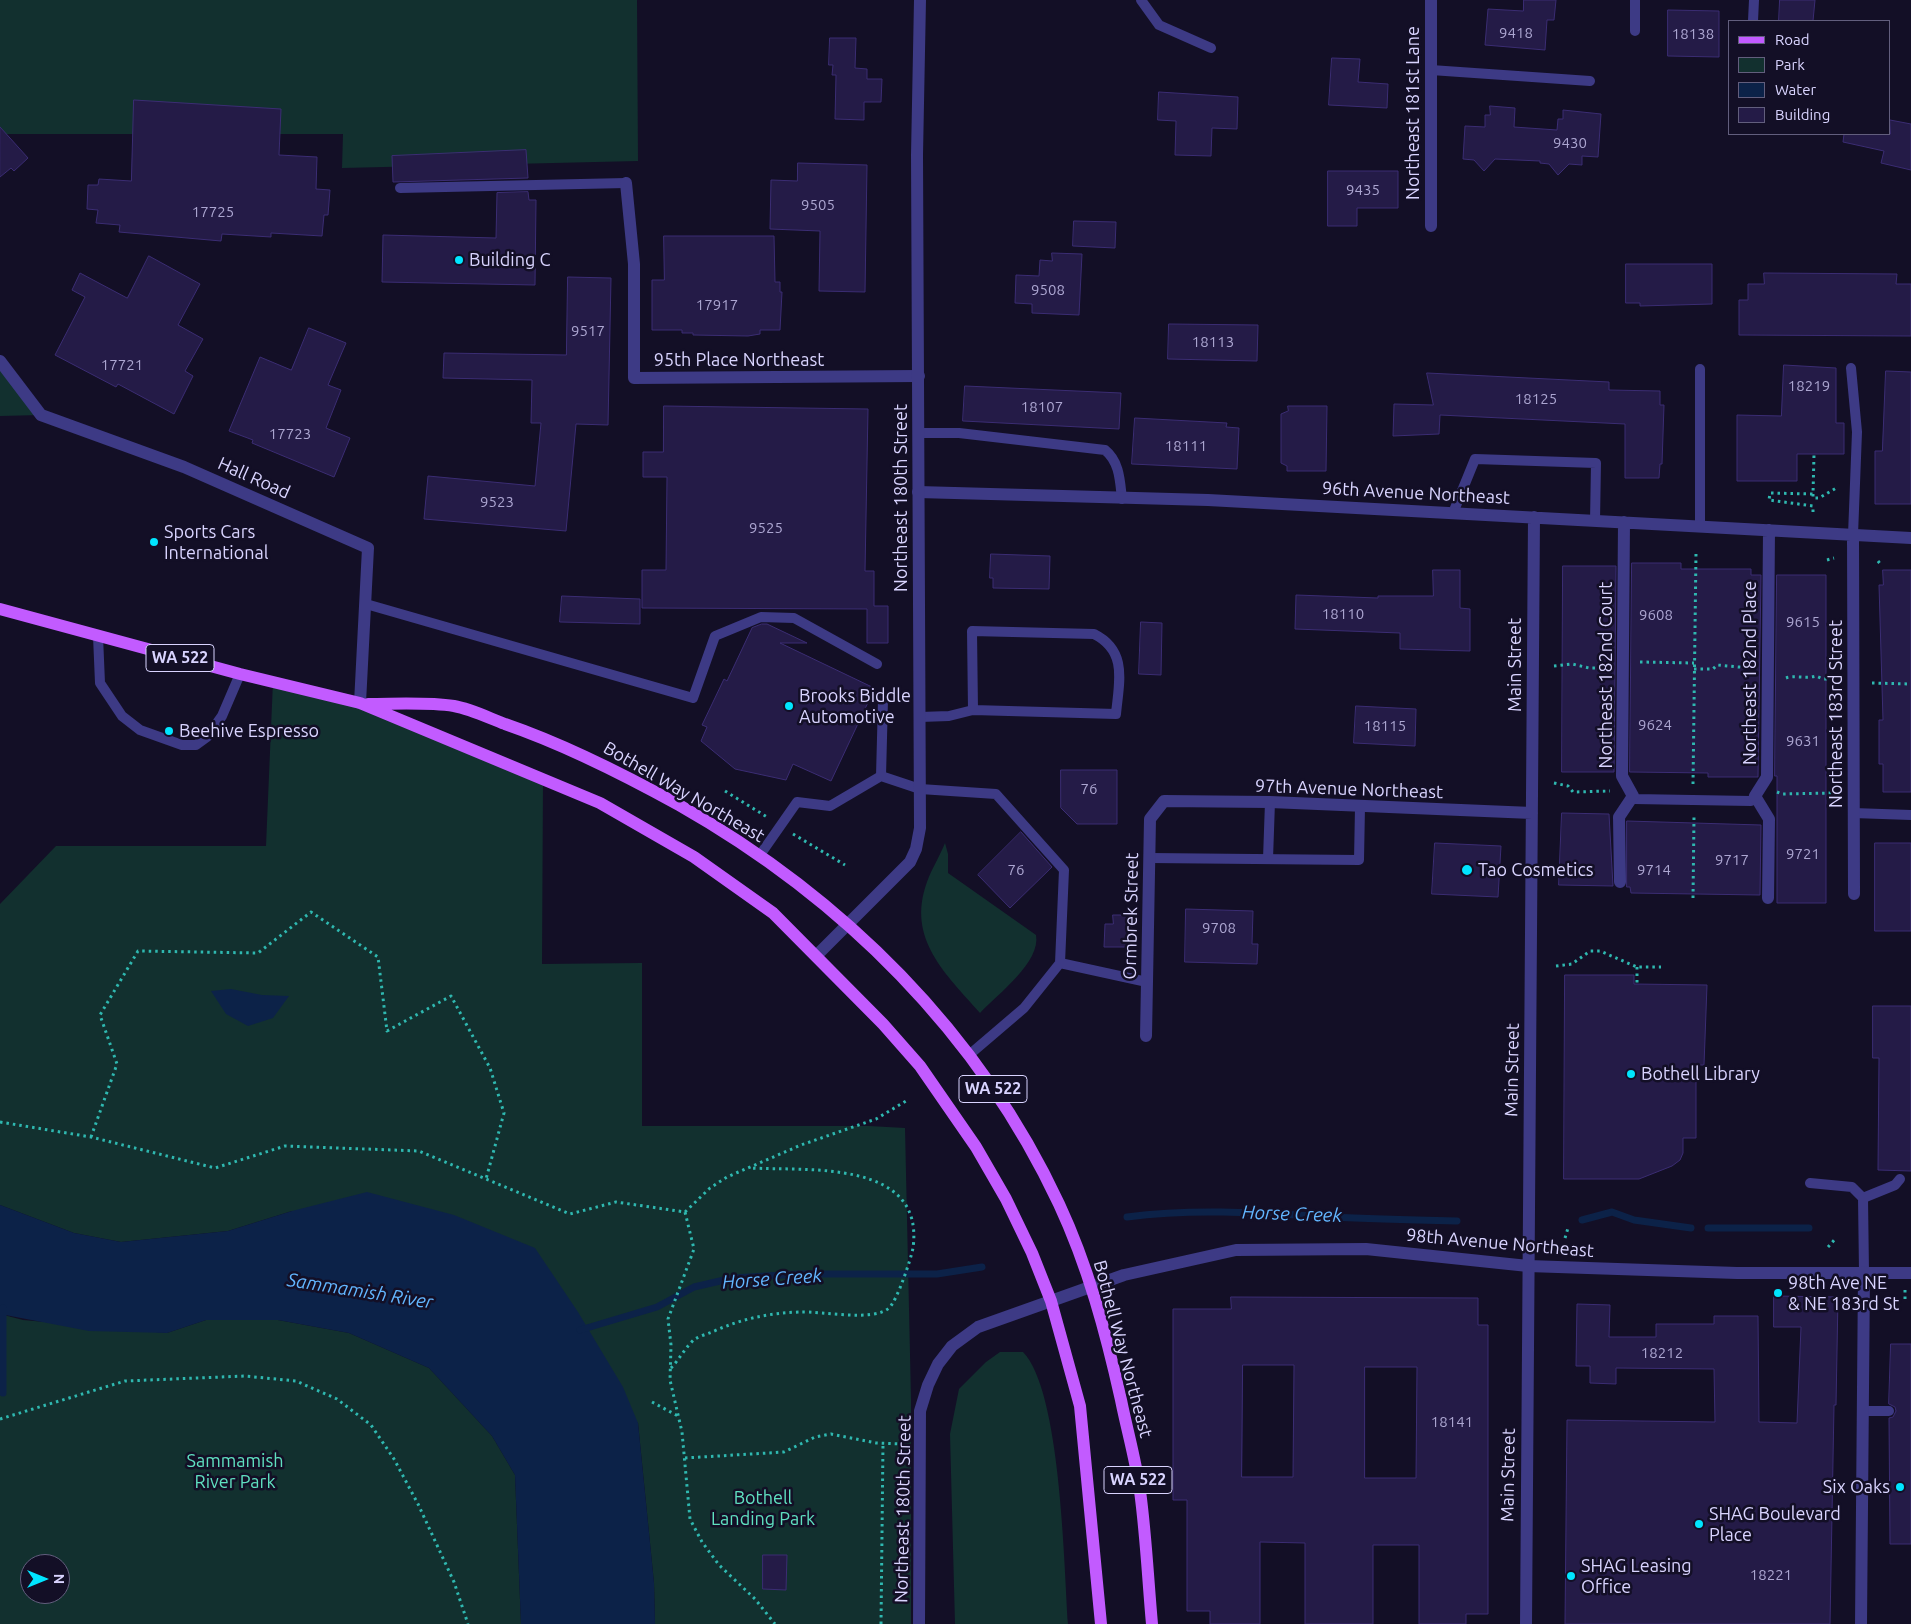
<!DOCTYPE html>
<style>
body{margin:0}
#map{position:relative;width:1911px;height:1624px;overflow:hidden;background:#130f26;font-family:Ubuntu,sans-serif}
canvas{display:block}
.legend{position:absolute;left:1728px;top:20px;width:162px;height:115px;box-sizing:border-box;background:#130f26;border:1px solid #625e7d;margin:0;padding:6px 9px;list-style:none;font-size:15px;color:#d9d4ff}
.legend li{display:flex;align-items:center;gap:10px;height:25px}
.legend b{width:25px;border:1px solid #625e7d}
.north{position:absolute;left:20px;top:1554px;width:50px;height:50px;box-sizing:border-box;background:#130f26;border:1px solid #625e7d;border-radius:50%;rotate:90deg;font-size:14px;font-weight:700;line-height:20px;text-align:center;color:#d9d4ff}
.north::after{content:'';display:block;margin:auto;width:18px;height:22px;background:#00e5ff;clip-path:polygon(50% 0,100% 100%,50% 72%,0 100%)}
</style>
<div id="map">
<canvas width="1911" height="1624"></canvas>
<ul class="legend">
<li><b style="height:6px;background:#c25bff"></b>Road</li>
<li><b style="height:14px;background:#12302f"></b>Park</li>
<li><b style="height:14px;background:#0c2248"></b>Water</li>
<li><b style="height:14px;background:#241b47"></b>Building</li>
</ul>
<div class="north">N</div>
</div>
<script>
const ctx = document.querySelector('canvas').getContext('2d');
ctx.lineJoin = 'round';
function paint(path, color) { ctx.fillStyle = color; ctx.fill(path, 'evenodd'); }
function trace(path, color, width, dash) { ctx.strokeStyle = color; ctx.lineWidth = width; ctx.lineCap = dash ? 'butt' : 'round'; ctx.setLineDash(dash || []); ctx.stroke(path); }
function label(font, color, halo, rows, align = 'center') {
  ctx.font = font + ' Ubuntu,sans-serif'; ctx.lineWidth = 5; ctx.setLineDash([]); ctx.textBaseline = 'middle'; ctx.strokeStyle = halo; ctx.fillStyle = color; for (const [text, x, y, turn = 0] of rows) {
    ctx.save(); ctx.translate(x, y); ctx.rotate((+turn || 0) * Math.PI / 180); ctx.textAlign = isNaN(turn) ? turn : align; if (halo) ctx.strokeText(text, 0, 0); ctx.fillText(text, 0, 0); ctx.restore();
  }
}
paint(new Path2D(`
 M 0,0 L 637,0 L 638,161 L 342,168 L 343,134 L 0,134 Z
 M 0,361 L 41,415 L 0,416 Z
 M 273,681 L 360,703 L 543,780 L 542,964 L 642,963 L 642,1126 L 869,1126 L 905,1128 L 911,1399 L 911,1624 L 655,1624 L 654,1583 L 638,1423 L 292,1211 L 228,1231 L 121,1242 L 74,1233 L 0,1205 L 0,904 L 56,846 L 266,846 Z
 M 945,843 L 948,854 L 948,873 L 1036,935 C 1041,962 998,994 980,1013 C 946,974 906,939 927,882 C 932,868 940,856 945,843 Z
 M 0,1314 L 23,1320 L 167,1333 L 206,1320 L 278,1320 L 349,1333 L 429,1368 L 492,1436 L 515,1475 L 521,1624 L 0,1624 ZM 30,1564 L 60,1564 L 60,1594 L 30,1594 Z
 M 1000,1352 L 1023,1352 C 1061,1391 1064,1565 1068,1624 L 955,1624 L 950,1434 L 959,1389 L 986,1362 Z`), '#12302f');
paint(new Path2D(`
 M 231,989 L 262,995 L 289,996 L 273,1018 L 248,1026 L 226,1014 L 211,991 Z
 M 367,1192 L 454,1215 L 535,1248 L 578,1312 L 623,1387 L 638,1423 L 654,1583 L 655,1624 L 521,1624 L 515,1475 L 492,1436 L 429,1368 L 349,1333 L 278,1320 L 206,1320 L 167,1333 L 89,1331 L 0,1314 L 0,1205 L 74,1233 L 121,1242 L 228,1231 L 292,1211 Z`), '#0c2248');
trace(new Path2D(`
 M 1127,1217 C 1195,1208 1263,1213 1331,1217 C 1373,1219 1415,1220 1457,1221
 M 1582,1220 L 1612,1212 L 1634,1220 L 1691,1228
 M 1708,1228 L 1809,1228
 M 580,1330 L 657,1307 L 694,1287 L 733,1278 L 799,1274 L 937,1274 L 982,1267
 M 3,1393 L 3,1308`), '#0c2248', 7);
const building = new Path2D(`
 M 1524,0 L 1556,0 L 1554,20 L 1547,20 L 1545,50 L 1485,45 L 1488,9 L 1523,11 Z
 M 1780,0 L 1815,0 L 1813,21 L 1779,21 Z
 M 1668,10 L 1719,11 L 1719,57 L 1668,56 Z
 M 830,38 L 856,38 L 855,68 L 867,69 L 867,79 L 882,79 L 881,102 L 864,102 L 864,120 L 835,119 L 836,75 L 832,75 L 833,65 L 829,65 Z
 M 1332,58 L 1360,59 L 1358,82 L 1388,84 L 1387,108 L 1329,105 Z
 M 1159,92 L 1238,97 L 1237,129 L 1212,128 L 1211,156 L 1175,155 L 1176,121 L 1158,120 Z
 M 134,100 L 281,109 L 279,155 L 317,157 L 316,189 L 330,190 L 328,215 L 324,215 L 322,236 L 271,233 L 271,237 L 222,234 L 221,241 L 119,232 L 120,225 L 96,223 L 98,210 L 87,209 L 88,185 L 98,185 L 99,179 L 131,181 Z
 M 1490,106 L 1515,108 L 1514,127 L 1557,130 L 1558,119 L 1563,119 L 1563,110 L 1601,114 L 1598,157 L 1582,156 L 1582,165 L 1569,164 L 1558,175 L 1549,164 L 1540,163 L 1540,161 L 1495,159 L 1484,171 L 1474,160 L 1463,159 L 1465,126 L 1485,127 L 1485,115 L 1490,115 Z
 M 1890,120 L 1911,124 L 1911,170 L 1881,163 L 1884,151 L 1843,142 L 1844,134 L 1890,134 Z
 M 0,127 L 28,158 L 14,171 L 11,168 L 0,177 Z
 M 526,150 L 528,178 L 393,182 L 392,156 Z
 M 798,163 L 867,165 L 865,292 L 819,291 L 820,231 L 770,229 L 771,180 L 797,181 Z
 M 1328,171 L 1398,171 L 1398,208 L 1357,208 L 1357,226 L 1328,226 Z
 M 528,192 L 529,200 L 536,200 L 535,285 L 382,282 L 383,235 L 496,238 L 497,193 Z
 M 1074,221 L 1116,222 L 1115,248 L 1073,246 Z
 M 664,236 L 774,236 L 775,282 L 780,282 L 780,292 L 782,292 L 780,330 L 760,330 L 760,334 L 748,336 L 693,335 L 693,333 L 682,333 L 682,330 L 652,330 L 652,280 L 664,280 Z
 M 1052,253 L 1082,254 L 1079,315 L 1032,313 L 1032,304 L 1015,303 L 1016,275 L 1039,276 L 1040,260 L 1052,261 Z
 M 149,256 L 200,284 L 178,325 L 203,339 L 185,371 L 193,376 L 174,414 L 118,384 L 116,387 L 55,355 L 85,297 L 72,290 L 80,273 L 127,298 Z
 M 1626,264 L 1712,264 L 1712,304 L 1640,306 L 1640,303 L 1626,303 Z
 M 1764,273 L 1897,274 L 1896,284 L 1911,284 L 1911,336 L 1739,335 L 1739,300 L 1748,300 L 1748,284 L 1764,284 Z
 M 568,277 L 611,278 L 608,425 L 576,424 L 566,531 L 424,519 L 428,476 L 535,486 L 541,423 L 531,423 L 532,380 L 443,378 L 444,353 L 566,355 Z
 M 1169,324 L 1258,325 L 1257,361 L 1168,359 Z
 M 309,328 L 346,343 L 328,385 L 341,390 L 326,428 L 350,438 L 334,477 L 252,443 L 253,440 L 229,431 L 260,357 L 291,370 Z
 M 1784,365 L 1836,368 L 1836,423 L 1844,423 L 1844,454 L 1797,454 L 1797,481 L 1737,481 L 1737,415 L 1781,416 Z
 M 1886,371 L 1911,372 L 1911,504 L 1875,504 L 1875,451 L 1882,451 Z
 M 1427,373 L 1609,382 L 1609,390 L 1660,391 L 1660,405 L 1664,405 L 1662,464 L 1660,464 L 1659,478 L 1625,478 L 1625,424 L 1440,415 L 1439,434 L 1393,436 L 1394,404 L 1433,405 Z
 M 965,386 L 1121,393 L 1119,429 L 963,421 Z
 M 664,406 L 868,409 L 865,571 L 874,571 L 874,606 L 888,606 L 888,643 L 867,643 L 867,609 L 642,608 L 642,570 L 666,570 L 667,477 L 643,477 L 643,452 L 663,452 Z
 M 1288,406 L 1327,406 L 1326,471 L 1287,471 L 1287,466 L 1281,463 L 1281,414 L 1288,411 Z
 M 1135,418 L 1227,423 L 1226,427 L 1239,428 L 1237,469 L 1132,464 Z
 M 991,554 L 1050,556 L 1049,589 L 993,588 L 993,578 L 990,578 Z
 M 1632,563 L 1681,563 L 1681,569 L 1751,569 L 1751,575 L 1761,575 L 1758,777 L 1708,777 L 1708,773 L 1630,772 Z
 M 1563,566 L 1616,566 L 1614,772 L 1562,772 Z
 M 1433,570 L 1460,570 L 1460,608 L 1470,609 L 1470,651 L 1400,649 L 1400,633 L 1295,629 L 1296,595 L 1378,598 L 1378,596 L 1433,596 Z
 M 1883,570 L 1911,570 L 1911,792 L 1883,792 L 1883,764 L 1879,764 L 1879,720 L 1883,720 L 1879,585 L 1883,585 Z
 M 1777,575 L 1826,575 L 1826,903 L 1777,903 L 1777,776 L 1775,776 Z
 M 562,596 L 640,599 L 640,624 L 560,622 Z
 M 1141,622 L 1162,623 L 1161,675 L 1139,674 Z
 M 762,624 L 767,624 L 807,643 L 780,643 L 872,687 L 872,694 L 831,781 L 793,764 L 786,780 L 735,769 L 701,741 L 707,727 L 702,725 L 724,679 L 727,681 L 752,628 Z
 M 1356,706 L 1416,709 L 1415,746 L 1354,743 Z
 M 1061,770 L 1117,770 L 1117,824 L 1077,824 L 1061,808 Z
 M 1562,813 L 1609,814 L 1613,886 L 1559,885 Z
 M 1627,821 L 1761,825 L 1760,895 L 1631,893 L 1630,887 L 1627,887 Z
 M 1021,832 L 1052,867 L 1010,908 L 978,875 Z
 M 1435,843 L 1501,846 L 1498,897 L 1432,894 Z
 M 1875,843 L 1911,843 L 1911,931 L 1875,931 Z
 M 1186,909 L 1253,911 L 1252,944 L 1258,944 L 1257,964 L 1185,962 Z
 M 1113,915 L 1131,915 L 1131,947 L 1104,947 L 1105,924 L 1113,924 Z
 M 1565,975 L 1634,975 L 1634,984 L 1707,985 L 1704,1065 L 1696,1065 L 1696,1138 L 1683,1138 L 1683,1153 L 1680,1160 L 1672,1166 L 1639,1179 L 1564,1179 Z
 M 1873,1006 L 1911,1006 L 1911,1171 L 1878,1170 L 1879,1058 L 1873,1058 Z
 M 1774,1296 L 1838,1297 L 1836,1405 L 1834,1405 L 1830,1624 L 1565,1624 L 1567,1420 L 1715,1422 L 1714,1369 L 1616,1368 L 1616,1384 L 1590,1383 L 1590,1366 L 1576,1366 L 1577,1304 L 1610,1305 L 1609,1337 L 1656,1337 L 1656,1324 L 1714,1324 L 1714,1316 L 1758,1316 L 1759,1422 L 1797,1423 L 1801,1327 L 1774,1327 Z
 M 1231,1297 L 1478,1298 L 1478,1325 L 1488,1325 L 1488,1614 L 1466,1614 L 1466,1624 L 1419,1624 L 1419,1545 L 1373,1545 L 1373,1624 L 1305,1624 L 1305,1543 L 1260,1542 L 1260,1624 L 1210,1624 L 1210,1611 L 1187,1611 L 1187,1500 L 1173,1500 L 1173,1309 L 1231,1309 ZM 1243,1365 L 1294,1365 L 1293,1477 L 1242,1477 ZM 1365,1367 L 1417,1367 L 1416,1478 L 1365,1478 Z
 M 1891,1344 L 1911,1344 L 1911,1544 L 1890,1544 L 1889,1418 L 1893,1417 L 1896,1411 L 1895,1407 L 1889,1404 Z
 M 763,1555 L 787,1555 L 786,1590 L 763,1589 Z`);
paint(building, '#241b47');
trace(building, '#3b2d73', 1);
trace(new Path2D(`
 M 1813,494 L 1813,498 L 1819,498 L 1838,487
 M 1813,512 L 1813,506 L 1769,500 L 1770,493 L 1813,494 L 1814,454
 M 1827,560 L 1834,558
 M 1878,561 L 1881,565
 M 1640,662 L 1694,663
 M 1554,666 L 1572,664 L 1589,668 L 1607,668
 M 1694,669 L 1713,669 L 1717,665 L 1750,668
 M 1786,678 C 1794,675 1806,679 1816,676 L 1823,679 L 1834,679
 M 1872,683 L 1911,684
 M 1554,783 L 1568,786 L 1573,792 L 1610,791
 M 1693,784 L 1696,552
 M 725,791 L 767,817
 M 1777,792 L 1782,794 L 1833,793
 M 793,834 L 845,865
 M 1693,898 L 1694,816
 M 1556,966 L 1572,964 L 1590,951 L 1600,951 L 1637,967 L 1661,967
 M 1637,967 L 1637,984
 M 0,1122 L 91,1137 L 215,1168 L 285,1146 L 419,1151 L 570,1214 L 616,1202 L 685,1212 L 694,1249 L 668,1319 L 671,1345 L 670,1380 L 682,1432 L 690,1519 L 702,1542 L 719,1565 L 755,1599 L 775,1624
 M 91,1137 L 117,1064 L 100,1015 L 138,951 L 258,953 L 311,912 L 378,957 L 387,1031 L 451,996 L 490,1068 L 504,1113 L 486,1179
 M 685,1212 L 710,1188 L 727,1177 L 801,1145 L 876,1119 L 906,1101
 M 1565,1238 L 1568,1228
 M 1828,1247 L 1836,1238
 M 1905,1290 L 1905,1300
 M 1884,1300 L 1892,1304
 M 671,1368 C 679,1360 686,1346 695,1339 C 700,1336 707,1334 712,1332 C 741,1319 768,1313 800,1312 C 822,1311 873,1322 889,1308 C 897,1301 911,1259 913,1248 C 925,1159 808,1171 750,1168
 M 652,1402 L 678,1416
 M 0,1419 L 125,1381 L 245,1376 L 296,1381 L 337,1399 L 371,1425 L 394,1459 L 418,1504 L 454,1582 L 468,1624
 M 685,1458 L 784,1452 L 815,1437 L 831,1434 L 876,1443 L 902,1444
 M 881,1624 L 883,1443`), '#2fb8b0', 3, [2.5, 4]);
trace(new Path2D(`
 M 1141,0 L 1159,25 L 1211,48
 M 1753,21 L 1754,0
 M 1635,31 L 1635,0
 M 1431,70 L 1590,81
 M 400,188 L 626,183
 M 1851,368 L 1857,432 L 1853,535
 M 1700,369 L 1700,526
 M 919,433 L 959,433 L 1105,450 C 1120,462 1120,482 1122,499
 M 1453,513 L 1475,459 L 1596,463 L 1595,521
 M 366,604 L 693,698 L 715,636 L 761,617 L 794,618 L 877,664
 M 98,636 L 100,683 L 122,716 L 140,730 L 182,745 L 196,745 L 207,737 L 222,716 L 240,674
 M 920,717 L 949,716 L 973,710 L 1116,714 C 1119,682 1128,651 1094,634 L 972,631 L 973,710
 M 881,776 L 883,700
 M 1633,796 L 1634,799 L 1751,801 L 1755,796
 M 1853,813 L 1911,815
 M 760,855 L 797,802 L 830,806 L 881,776 L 920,789 L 996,794 L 1064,870 L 1060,963
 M 1150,858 L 1359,860 L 1360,807
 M 1268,859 L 1270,802
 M 969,1055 L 1024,1008 L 1060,963 L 1147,982
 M 1810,1183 L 1852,1187 L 1863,1198 L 1864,1272
 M 1863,1198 L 1895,1185 L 1900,1179
 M 1864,1411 L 1889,1411`), '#3d3a85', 10);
trace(new Path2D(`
 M 1431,0 L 1431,226
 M 626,183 L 634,264 L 634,378 L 919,376
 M 0,361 L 41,415 L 184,467 L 368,548 L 360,703
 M 918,492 L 1208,500 L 1911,538
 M 1853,535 L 1854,894
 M 1620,882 L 1619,817 L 1633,796 L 1622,776 L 1624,522
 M 1768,898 L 1769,819 L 1755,796 L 1767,777 L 1769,530
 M 1146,1036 L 1150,819 L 1164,801 L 1270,802 L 1532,813
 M 919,1624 L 920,1411 L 928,1385 L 938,1364 L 952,1346 L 978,1327 L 1124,1275 L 1236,1250 L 1366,1249 L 1528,1266 L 1737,1273 L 1911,1273
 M 1526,1624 L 1534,517
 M 1861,1624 L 1864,1272`), '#3d3a85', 12);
trace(new Path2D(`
 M 816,956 L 910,862 L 916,849 L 920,828 L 917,155 L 920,0`), '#3d3a85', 12);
trace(new Path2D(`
 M 0,609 L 240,674 L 360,703 L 600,803 L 694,857 L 773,913 L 883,1024 L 920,1066 L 976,1147 L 1006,1199 L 1032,1253 L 1051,1301 L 1080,1406 L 1101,1624
 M 368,704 C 396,704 427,702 454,706 C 471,709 489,718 505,724 C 566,745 623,774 679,805 C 843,898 979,1033 1059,1204 C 1088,1266 1106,1333 1121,1400 C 1127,1430 1136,1461 1140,1491 C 1146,1535 1148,1580 1152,1624`), '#c25bff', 12);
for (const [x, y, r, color] of [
 [459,260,5,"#00e5ff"],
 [154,542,5,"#00e5ff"],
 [789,706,5,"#00e5ff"],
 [169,731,5,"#00e5ff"],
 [1467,870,6,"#00e5ff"],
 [1631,1074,5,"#00e5ff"],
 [1778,1293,5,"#00e5ff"],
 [1900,1487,5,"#00e5ff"],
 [1699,1524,5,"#00e5ff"],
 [1571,1576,5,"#00e5ff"]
]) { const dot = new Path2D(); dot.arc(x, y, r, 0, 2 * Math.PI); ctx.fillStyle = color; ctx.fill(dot); trace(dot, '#130f26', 2); }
label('15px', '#aca6d1', null, [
 ["9418",1516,33],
 ["18138",1693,34],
 ["9430",1570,143],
 ["9435",1363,190],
 ["9505",818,205],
 ["17725",213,212],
 ["9508",1048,290],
 ["17917",717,305],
 ["9517",588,331],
 ["18113",1213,342],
 ["17721",122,365],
 ["18219",1809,386],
 ["18125",1536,399],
 ["18107",1042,407],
 ["17723",290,434],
 ["18111",1186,446],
 ["9523",497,502],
 ["9525",766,528],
 ["18110",1343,614],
 ["9608",1656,615],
 ["9615",1803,622],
 ["9624",1655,725],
 ["18115",1385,726],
 ["9631",1803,741],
 ["76",1089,789],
 ["9721",1803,854],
 ["9717",1732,860],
 ["76",1016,870],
 ["9714",1654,870],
 ["9708",1219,928],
 ["18212",1662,1353],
 ["18141",1452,1422],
 ["18221",1771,1575]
]);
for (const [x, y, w] of [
 [180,658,68],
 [993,1089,68],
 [1138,1480,68]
]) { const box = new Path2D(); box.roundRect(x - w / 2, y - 13.5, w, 27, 4); ctx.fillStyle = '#130f26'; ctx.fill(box); trace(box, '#d9d4ff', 1); }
label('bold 16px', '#d9d4ff', null, [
 ["WA 522",180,658],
 ["WA 522",993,1089],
 ["WA 522",1138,1480]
]);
label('18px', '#d9d4ff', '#130f26', [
 ["Northeast 181st Lane",1413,113,-90],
 ["95th Place Northeast",739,360],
 ["Hall Road",254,478,24],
 ["96th Avenue Northeast",1416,493,3],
 ["Northeast 180th Street",901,498,-90],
 ["Main Street",1515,665,-90],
 ["Northeast 182nd Place",1750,673,-90],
 ["Northeast 182nd Court",1606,675,-90],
 ["Northeast 183rd Street",1836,714,-90],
 ["97th Avenue Northeast",1349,789,2],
 ["Bothell Way Northeast",684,792,30],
 ["Ormbrek Street",1131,916,-89],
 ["Main Street",1512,1070,-89],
 ["98th Avenue Northeast",1500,1243,5],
 ["Bothell Way Northeast",1123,1349,75],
 ["Main Street",1508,1475,-89],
 ["Northeast 180th Street",903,1509,-89]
]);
label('18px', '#d9d4ff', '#130f26', [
 ["Building C",469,260],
 ["Sports Cars",164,532],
 ["International",164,553],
 ["Brooks Biddle",799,696],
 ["Automotive",799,717],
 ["Beehive Espresso",179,731],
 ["Tao Cosmetics",1478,870],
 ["Bothell Library",1641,1074],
 ["98th Ave NE",1788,1283],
 ["& NE 183rd St",1788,1304],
 ["Six Oaks",1890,1487,"right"],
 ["SHAG Boulevard",1709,1514],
 ["Place",1709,1535],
 ["SHAG Leasing",1581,1566],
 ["Office",1581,1587]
], 'left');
label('18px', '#5fe0c0', '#130f26', [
 ["Sammamish",235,1461],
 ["River Park",235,1482],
 ["Bothell",763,1498],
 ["Landing Park",763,1519]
]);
label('italic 19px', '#62b6ff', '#130f26', [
 ["Horse Creek",1292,1214,2],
 ["Horse Creek",772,1279,-4],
 ["Sammamish River",360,1291,9]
]);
</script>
